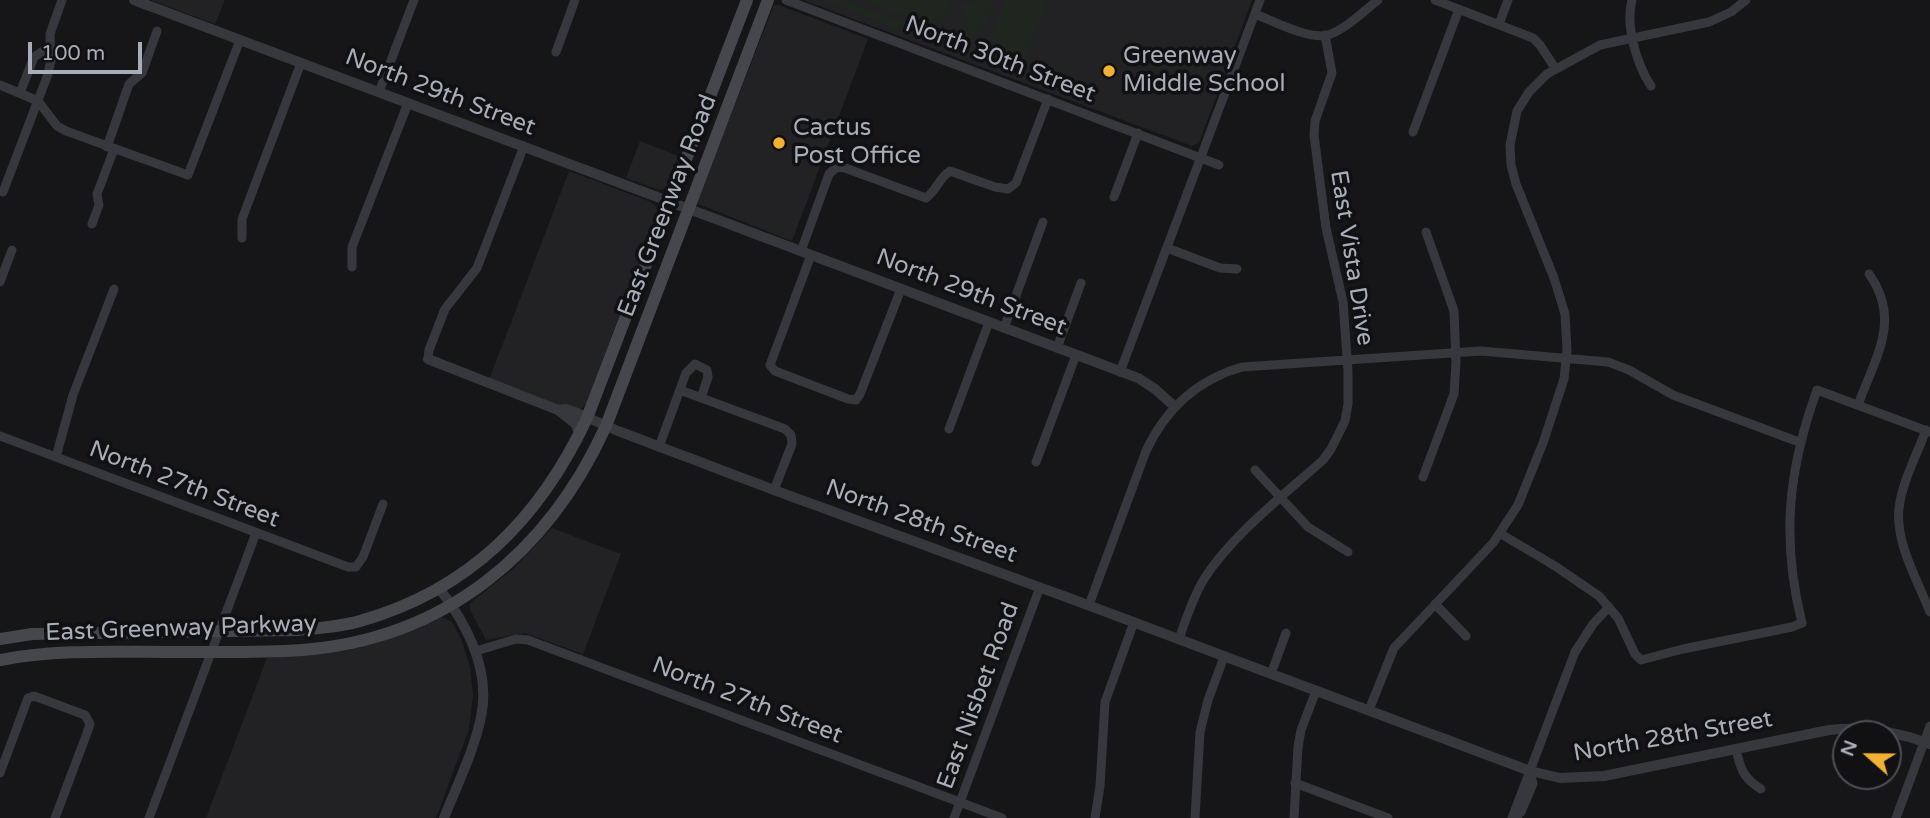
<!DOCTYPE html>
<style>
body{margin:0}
#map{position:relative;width:1930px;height:818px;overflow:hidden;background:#161618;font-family:"Varela Round",sans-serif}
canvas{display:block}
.north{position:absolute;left:1832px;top:720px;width:70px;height:70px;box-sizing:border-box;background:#111113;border:2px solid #4d4f55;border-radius:50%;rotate:291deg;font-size:19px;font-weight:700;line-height:28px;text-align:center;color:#a8adb8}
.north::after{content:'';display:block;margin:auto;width:24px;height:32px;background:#f2b134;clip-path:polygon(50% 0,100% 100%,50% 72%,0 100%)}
.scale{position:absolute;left:28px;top:42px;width:114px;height:32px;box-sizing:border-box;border:4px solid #a8adb8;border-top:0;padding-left:9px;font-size:21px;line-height:24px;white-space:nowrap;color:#a8adb8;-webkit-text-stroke:5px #111113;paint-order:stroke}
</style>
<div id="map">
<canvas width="1930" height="818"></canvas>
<div class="north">N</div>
<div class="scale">100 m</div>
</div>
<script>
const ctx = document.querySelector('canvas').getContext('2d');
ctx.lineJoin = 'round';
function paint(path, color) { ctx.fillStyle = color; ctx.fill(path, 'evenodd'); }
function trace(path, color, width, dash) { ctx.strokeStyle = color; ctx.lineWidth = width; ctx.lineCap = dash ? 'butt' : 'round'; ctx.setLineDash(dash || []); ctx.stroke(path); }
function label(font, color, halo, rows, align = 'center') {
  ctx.font = font + ' "Varela Round",sans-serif'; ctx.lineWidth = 7; ctx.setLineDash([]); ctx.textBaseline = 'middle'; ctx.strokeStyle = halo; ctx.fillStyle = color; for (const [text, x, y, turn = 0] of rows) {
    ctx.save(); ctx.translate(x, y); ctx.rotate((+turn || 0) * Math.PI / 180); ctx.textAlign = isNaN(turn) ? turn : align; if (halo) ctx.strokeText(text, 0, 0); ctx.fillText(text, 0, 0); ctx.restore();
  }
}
paint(new Path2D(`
 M 151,0 L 225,0 L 215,24 Z
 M 803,0 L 1252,0 L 1199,143 L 1192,146 Z
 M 774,5 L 779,5 L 868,39 L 792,241 L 698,204 L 698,199 Z
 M 640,141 L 681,157 L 667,188 L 659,190 L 626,178 Z
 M 569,171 L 651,202 L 659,210 L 586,404 L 580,410 L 574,410 L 489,380 Z
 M 552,528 L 621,554 L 583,654 L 525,633 L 486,640 L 470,610 L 470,603 L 513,569 Z
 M 442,617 L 452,622 L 462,641 L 470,667 L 473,695 L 469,729 L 436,818 L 206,818 L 267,658 L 345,651 L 377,643 Z`), '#222225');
paint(new Path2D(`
 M 821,0 L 844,0 L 938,35 C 951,37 959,35 970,28 L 963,10 L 959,8 L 961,3 L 965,4 L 975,0 L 993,0 C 992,21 980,36 961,43 L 982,52 L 980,60 Z
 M 861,0 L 950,0 L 940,29 Z
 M 1004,0 L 1048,0 L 1023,65 L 985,51 Z`), '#1e261f');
trace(new Path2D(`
 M 786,0 L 1219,165
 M 1435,0 L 1533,38 L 1540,45 L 1555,68
 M 1632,0 C 1625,26 1637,65 1651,86
 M 1255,14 C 1273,21 1309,40 1328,35 C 1346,29 1364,11 1378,0
 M 1499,24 L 1508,0
 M 556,52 L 575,0
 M 0,85 L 38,101 L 57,126 L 66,131 L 188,175 L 240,40
 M 379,92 L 414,0
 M 20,93 L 34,57 L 49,47
 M 1413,132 L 1459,9
 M 107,147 L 129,84 L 142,73 L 157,31
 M 3,192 L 48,74 L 51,60 L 50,34 L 62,0
 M 1114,197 L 1138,133
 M 92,224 L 99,205 L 97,194 L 114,149
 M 242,238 L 242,219 L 301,63
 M 1167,248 L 1220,268 L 1237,269
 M 801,251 L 829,174 L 837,167 L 845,168 L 926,198 C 937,190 939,178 950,171 L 995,187 L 1008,189 L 1016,183 L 1048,99
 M 811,255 L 770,365 L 775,371 L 848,399 L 856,400 L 860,394 L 901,289
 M 352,267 L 352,247 L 408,103
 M 0,282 L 12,250
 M 1004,328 L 1043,222
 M 1057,348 L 1081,283
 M 428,359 L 429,350 L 445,309 L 477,268 L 524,146
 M 1120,372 L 1260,0
 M 680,390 L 785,429 L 791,435 L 792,444 L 774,490
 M 1858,405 C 1875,358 1902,320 1869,274
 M 949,429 L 989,322
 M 1926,430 C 1917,455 1902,482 1899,508 C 1895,543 1918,581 1930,612
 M 0,436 L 348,567 L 356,567 L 363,557 L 383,504
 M 659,447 L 686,373 L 695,364 L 707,370 L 708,377 L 701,398
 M 56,457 L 73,395 L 114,289
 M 1036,462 L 1076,355
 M 1255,470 L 1308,527 L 1348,552
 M 1423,477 L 1454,394 L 1456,362 L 1454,311 L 1426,232
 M 1501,534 L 1555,566 L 1599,596 L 1618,618 L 1635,654 L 1641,660 L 1683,649 L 1792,627 L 1802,623 C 1781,539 1788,470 1817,390 L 1930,432
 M 1435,604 L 1466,636
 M 1089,605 L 1146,451 C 1166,408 1197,380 1242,367 L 1481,351 L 1608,362 L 1629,370 L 1673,395 L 1799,442
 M 1179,639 C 1186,619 1193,597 1204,579 C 1232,535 1284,495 1323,460 L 1331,449 L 1345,421 L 1348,404 L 1348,371 L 1343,302 L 1326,228 L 1314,135 L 1315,121 L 1332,73 L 1325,35
 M 476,651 L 516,639 L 528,640 L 1002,818
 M 1271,674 L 1286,633
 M 1369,710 L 1394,648 L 1493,543 L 1518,505 L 1543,443 L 1564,379 L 1567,350 L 1565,314 L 1554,278 L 1516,184 L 1511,165 L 1510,145 L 1517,111 L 1529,92 L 1547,74 L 1600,45 L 1709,22 L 1731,12 L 1746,0
 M 1736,749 C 1740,768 1743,778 1761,789
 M 0,773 L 28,698 L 34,696 L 85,715 L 90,724 L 87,733 L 55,818
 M 1295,783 L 1388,818
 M 149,818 L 256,533
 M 954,818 L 1040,587
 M 1095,818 L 1100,786 L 1105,702 L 1134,622
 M 1195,818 L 1200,732 L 1208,700 L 1224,657
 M 1294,818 L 1298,747 L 1301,730 L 1316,691
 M 1512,818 L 1575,652 L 1593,624 L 1609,607
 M 1515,818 L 1521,812 L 1533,784 L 1530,771
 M 1896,818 L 1930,726`), '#37383d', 9);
trace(new Path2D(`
 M 134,0 L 1138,378 L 1155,389 L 1174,406
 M 428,359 L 558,410 L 576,424 L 579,435
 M 558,410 L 566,409 L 577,413 L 618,431 L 774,490 L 1077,601 L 1530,771 L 1560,778 L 1604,776 L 1829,730 C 1864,726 1897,731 1930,744
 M 439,588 C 466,623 491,670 481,717 C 474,751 457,785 444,818`), '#37383d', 10);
trace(new Path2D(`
 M 0,639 L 32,634 L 297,630 C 318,628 340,627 360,621 C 470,590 540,518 587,418 L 747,0
 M 0,660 C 57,649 117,652 175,652 C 217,652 260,653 302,650 C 445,639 548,553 606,426 L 768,0`), '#45474d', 12);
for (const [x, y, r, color] of [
 [1109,71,7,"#f2b134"],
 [779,143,7,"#f2b134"]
]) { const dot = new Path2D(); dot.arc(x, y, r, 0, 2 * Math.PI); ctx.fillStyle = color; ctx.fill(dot); trace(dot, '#111113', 2.5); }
label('24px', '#a8adb8', '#111113', [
 ["Greenway",1123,57],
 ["Middle School",1123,85],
 ["Cactus",793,129],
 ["Post Office",793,157]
], 'left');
label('24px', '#a8adb8', '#111113', [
 ["North 30th Street",1000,60,21],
 ["North 29th Street",440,93,21],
 ["East Greenway Road",668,206,-69],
 ["East Vista Drive",1351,258,81],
 ["North 29th Street",971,293,21],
 ["North 27th Street",184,485,21],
 ["North 28th Street",921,522,20],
 ["East Greenway Parkway",181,629,-2],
 ["East Nisbet Road",979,696,-70],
 ["North 27th Street",747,701,21],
 ["North 28th Street",1673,737,-10]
]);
</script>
